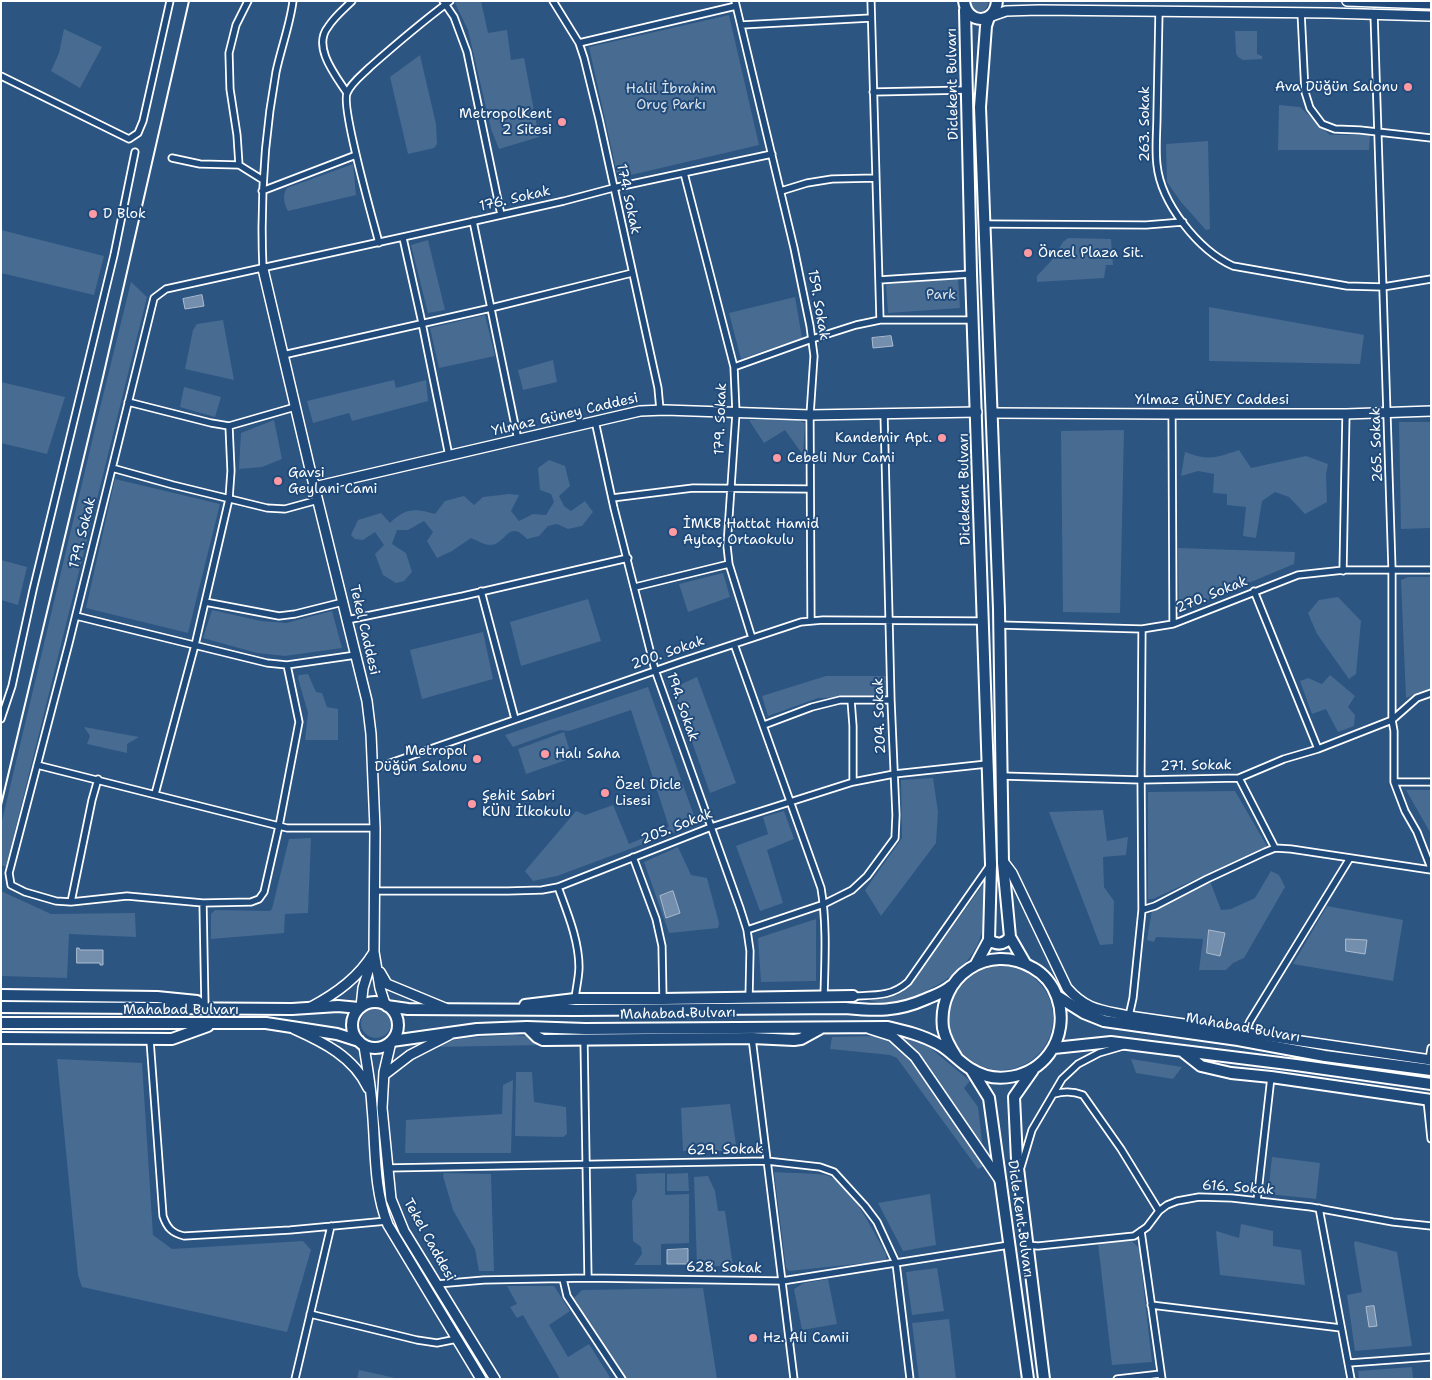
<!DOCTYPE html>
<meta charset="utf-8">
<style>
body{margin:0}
#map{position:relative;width:1432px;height:1380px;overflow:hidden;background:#2c5582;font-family:"Shantell Sans",sans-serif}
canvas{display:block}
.frame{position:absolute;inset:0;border:2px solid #fff;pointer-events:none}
</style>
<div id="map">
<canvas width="1432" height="1380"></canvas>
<div class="frame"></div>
</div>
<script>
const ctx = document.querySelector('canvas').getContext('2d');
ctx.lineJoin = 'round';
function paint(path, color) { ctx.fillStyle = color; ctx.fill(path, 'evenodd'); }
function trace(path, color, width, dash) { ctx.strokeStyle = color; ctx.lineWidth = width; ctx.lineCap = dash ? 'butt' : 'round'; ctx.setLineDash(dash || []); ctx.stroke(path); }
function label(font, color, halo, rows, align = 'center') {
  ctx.font = font + ' "Shantell Sans",sans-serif'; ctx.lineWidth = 4; ctx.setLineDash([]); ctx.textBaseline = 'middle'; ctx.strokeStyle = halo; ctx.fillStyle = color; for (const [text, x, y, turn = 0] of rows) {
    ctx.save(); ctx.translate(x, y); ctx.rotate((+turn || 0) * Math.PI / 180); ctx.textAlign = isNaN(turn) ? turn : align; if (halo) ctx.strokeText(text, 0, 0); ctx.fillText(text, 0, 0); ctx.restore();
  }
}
paint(new Path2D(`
 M 457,1 L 481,1 L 488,33 L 507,30 L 511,60 L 524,58 L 539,137 L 499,149 L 491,129 L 468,30 L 455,3 Z
 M 970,1 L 988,1 L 988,5 L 984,11 L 978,12 L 972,9 Z
 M 729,15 L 759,145 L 618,178 L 589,47 Z
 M 64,29 L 102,47 L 80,88 L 51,71 L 59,53 Z
 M 1235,31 L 1257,31 L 1257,54 L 1262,56 L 1262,59 L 1243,60 L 1238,57 L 1236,53 Z
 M 420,55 L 436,124 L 437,144 L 434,148 L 408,154 L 390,77 Z
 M 1279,105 L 1300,107 L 1330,135 L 1370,135 L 1369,150 L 1278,150 Z
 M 1208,141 L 1210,229 L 1206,230 L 1181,202 L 1167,182 L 1166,144 Z
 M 353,164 L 356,195 L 288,211 C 284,204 282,195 287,188 Z
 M 1,230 L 104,256 L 94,295 L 1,273 Z
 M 1068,238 L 1111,239 L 1113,265 L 1106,265 L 1104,278 L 1037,282 L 1037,276 L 1052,260 L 1063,242 Z
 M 428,240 L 445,310 L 428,313 L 411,245 Z
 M 958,279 L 960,308 L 888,313 L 886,284 Z
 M 131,282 L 147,297 L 6,867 L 1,865 L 1,825 L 98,416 Z
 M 795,297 L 802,338 L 741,359 L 729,313 Z
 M 1209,307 L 1364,335 L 1360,364 L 1209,361 Z
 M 485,315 L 495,356 L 439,368 L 430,328 Z
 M 223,320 L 234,380 L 185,369 L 193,330 L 197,324 Z
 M 553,360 L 557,382 L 523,390 L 518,370 Z
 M 394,380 L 396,388 L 426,380 L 428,401 L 352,421 L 349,413 L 313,423 L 307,401 Z
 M 1,382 L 65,397 L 47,454 L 1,443 Z
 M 184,387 L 221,397 L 215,417 L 180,407 Z
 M 274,420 L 282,459 L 262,467 L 239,469 L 241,433 Z
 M 749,420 L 798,420 L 805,423 L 803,455 L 785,430 L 764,443 Z
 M 1399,422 L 1431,422 L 1431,528 L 1401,529 Z
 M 1124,430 L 1120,613 L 1063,612 L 1061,431 Z
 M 1239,450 L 1251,468 L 1306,456 L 1328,464 L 1326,474 L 1327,502 L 1305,514 L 1289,497 L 1275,492 L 1262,501 L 1256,538 L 1243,536 L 1246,507 L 1227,505 L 1227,494 L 1213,493 L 1214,474 L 1198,471 L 1181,476 L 1185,452 C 1209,461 1215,458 1239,450 Z
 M 549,460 L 565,466 L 570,486 L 559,496 L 564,506 L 571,511 L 585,501 L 593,512 L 582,526 L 568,529 L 557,524 L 548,526 L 539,536 L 527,539 C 508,518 506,545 490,545 C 484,545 476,540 471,538 L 452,551 L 437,558 L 427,541 L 433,532 L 424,521 L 408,530 L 397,530 L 392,544 L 406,553 L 412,572 L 404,581 L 396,583 L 383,575 L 375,554 L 384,545 L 375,532 L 363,540 L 355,539 L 351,535 L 358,520 L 381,513 L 390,523 C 405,508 415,508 435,514 L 445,501 L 464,496 L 474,505 L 483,497 L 509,494 L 519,495 L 511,511 L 519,521 L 533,514 L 546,515 L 554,502 L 551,494 L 540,490 L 538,468 Z
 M 115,479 L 220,504 L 188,633 L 86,608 Z
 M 1178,548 L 1295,552 L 1294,564 L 1179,612 Z
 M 1,560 L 27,567 L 18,605 L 1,600 Z
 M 723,573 L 730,597 L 688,612 L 679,584 Z
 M 1408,577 L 1431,577 L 1431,688 L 1406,698 L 1401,580 Z
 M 1338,597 L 1361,621 L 1356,674 L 1349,679 L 1317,634 L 1308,613 L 1319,600 Z
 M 588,599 L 601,641 L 521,666 L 510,622 Z
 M 212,610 L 261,621 L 286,623 L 332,611 L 342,648 L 285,656 L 257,653 L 203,638 Z
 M 483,632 L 493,679 L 422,699 L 410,650 Z
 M 308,674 L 316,692 L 322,693 L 327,707 L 338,709 L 338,740 L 305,740 L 308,713 L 298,678 L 299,675 Z
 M 1330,675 L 1355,696 L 1348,707 L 1355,715 L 1354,726 L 1338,732 L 1326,709 L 1312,714 L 1300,681 L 1308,678 L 1322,684 Z
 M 826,676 L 886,676 L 886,696 L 818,698 L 768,716 L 762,696 Z
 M 697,677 L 736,783 L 710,793 L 673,688 Z
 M 648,687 L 697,824 L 557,876 L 533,881 L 525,871 L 576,811 L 585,815 L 613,805 L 629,844 L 669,827 L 631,710 L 569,731 L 560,730 L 513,747 L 505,735 Z
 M 84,727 L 139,737 L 127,744 L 127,753 L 87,744 L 90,736 Z
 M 564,732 L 572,758 L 526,774 L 518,749 Z
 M 933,778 L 938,812 L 936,843 L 881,916 L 865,890 L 902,838 L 901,780 Z
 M 1406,790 L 1431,790 L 1431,834 Z
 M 1235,791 L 1267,846 L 1153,899 L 1148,899 L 1148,792 Z
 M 1103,810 L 1107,841 L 1128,837 L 1126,855 L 1103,857 L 1104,887 L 1114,901 L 1113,944 L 1100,945 L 1049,812 Z
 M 784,811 L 794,839 L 767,850 L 783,903 L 760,911 L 736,846 L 768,834 L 763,817 Z
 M 311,838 L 308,913 L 285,914 L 284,933 L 211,939 L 211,914 L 215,910 L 270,911 L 272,909 L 289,839 Z
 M 678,847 L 691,875 L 707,878 L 719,923 L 718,928 L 669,933 L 644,862 Z
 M 1271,871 L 1279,875 L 1285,887 L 1244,958 L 1233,963 L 1226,970 L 1199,970 L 1203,939 L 1156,937 L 1154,942 L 1147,940 L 1152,910 L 1210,881 L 1221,910 L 1231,909 L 1255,898 Z
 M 984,883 C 986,893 985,901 985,910 C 984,955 956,978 917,995 C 900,1002 887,1007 869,1000 C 886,998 899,998 911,985 Z
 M 1,891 L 51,914 L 135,913 L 136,937 L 69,934 L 67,978 L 1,976 Z
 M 1327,906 L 1403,920 L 1393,981 L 1293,964 Z
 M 816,919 L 816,981 L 761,982 L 758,938 Z
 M949 1018a52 52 0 1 1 104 0a52 52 0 1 1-104 0Z
 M361 1023a15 15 0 1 1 30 0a15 15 0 1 1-30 0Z
 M 891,1031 L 909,1036 L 927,1045 L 970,1081 L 964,1088 L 978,1107 L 982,1142 L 979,1144 Z
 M 513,1035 L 527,1036 L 545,1045 L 431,1047 C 455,1036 486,1037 513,1035 Z
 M 877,1036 L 896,1043 L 905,1051 L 984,1166 L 978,1169 L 897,1058 L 890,1055 L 830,1049 L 832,1037 Z
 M 57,1059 L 142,1063 L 153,1235 L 172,1249 L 303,1241 L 311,1250 L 287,1332 L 82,1287 L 78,1275 Z
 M 1131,1059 L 1182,1067 L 1173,1079 L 1136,1073 Z
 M 516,1072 L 532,1072 L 534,1102 L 566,1107 L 567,1134 L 563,1137 L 515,1136 Z
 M 513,1080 L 511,1153 L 405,1153 L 406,1120 L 502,1114 L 503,1085 Z
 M 730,1104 L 737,1151 L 683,1151 L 681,1108 Z
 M 1272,1157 L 1320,1163 L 1316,1199 L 1268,1194 Z
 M 774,1172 C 784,1173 822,1173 829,1176 C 853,1188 873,1231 886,1254 L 886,1261 L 789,1271 L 786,1268 Z
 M 444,1173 L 491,1174 L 494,1271 L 479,1271 L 475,1249 L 453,1210 L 443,1176 Z
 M 665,1173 L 665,1195 L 689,1194 L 689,1243 L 661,1244 L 661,1265 L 634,1265 L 642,1254 L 641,1247 L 633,1241 L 632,1201 L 637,1191 L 636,1174 Z
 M 688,1173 L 689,1191 L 667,1191 L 667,1174 Z
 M 708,1176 L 715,1191 L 718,1211 L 725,1211 L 733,1266 L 697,1266 L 694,1177 Z
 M 930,1194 L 936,1245 L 903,1251 L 878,1203 Z
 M 1241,1224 L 1273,1231 L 1273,1246 L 1301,1250 L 1305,1285 L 1220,1275 L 1216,1231 L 1239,1238 Z
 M 1132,1241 L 1139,1248 L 1152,1362 L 1112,1365 L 1098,1243 Z
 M 1355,1241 L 1397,1252 L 1412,1346 L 1355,1351 L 1347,1295 L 1362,1292 L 1354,1244 Z
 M 937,1268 L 944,1311 L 912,1315 L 906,1272 Z
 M 828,1279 L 837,1324 L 802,1330 L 794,1289 L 804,1283 Z
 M 507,1286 L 554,1286 L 570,1311 L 549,1325 L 568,1357 L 589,1344 L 611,1379 L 560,1379 L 523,1315 L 517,1318 L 510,1307 L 517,1304 Z
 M 703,1288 L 717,1379 L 625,1379 L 574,1298 L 582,1290 Z
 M 949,1319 L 956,1379 L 919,1379 L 912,1323 Z
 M 1412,1367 L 1413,1379 L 1359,1379 L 1358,1371 Z
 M 359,1370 L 400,1379 L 357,1379 Z`), '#486b92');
const water = new Path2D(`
 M 202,295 L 204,306 L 185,309 L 183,299 Z
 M 891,336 L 893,346 L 873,348 L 872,338 Z
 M 673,891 L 680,913 L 666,918 L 660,896 Z
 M 1209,930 L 1225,933 L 1220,956 L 1207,953 Z
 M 1346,939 L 1367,940 L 1365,954 L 1346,951 Z
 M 77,948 L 79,948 L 80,950 L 103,950 L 103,965 L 100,965 L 100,963 L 77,963 Z
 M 688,1249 L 688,1264 L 667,1264 L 667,1250 Z
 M 1374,1306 L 1377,1326 L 1369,1327 L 1366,1307 Z`);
paint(water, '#748fad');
trace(water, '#acbcce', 1);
const street = new Path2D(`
 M 443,1 L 454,17 L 467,52 L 501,215
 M 553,1 L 579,43 L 584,58 L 599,119 L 658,388 L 660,410
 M 735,1 L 794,248 L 810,326 L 814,356 L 810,415 L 811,621
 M 871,1 L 880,320
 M 1159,11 C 1158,46 1158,80 1157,115 C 1157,131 1155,149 1157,165 C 1161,203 1198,250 1233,266 L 1347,286 L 1383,287 L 1431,279
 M 1301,12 L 1305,92 L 1310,108 L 1322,124 L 1335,129 L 1360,130 L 1431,138
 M 1374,13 L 1392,569 L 1392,720 L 1394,731 L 1394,782 L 1405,811 L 1417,832 L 1431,868
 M 741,25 L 871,18
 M 579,43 L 736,6
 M 1,76 L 129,139 L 138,133 L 143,121 L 170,1
 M 873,92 L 968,90
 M 347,93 C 336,76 312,47 328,27 C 334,17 344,9 352,1
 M 172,158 L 200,164 L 239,165 L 263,180
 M 239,165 L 237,135 L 230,89 L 229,53 L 236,25 L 248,1
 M 684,173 L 734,367 L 736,413 L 727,546 L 729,564 L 752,638
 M 262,191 L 356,155
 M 781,191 L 807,183 L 832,179 L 876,178
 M 473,221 L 518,440
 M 985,224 L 1146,225 L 1183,222
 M 403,238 L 422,323 L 449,456
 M 379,243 C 373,220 341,108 347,93 C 351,83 362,75 370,67 C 396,44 422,22 450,1
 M 263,269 C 260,202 264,138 276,72 C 281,48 290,25 293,1
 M 879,280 L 971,274
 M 283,355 L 491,308 L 632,273
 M 734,367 L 812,339 L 856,325 L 880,320 L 972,320
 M 128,402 L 211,423 L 229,426 L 295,407
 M 1172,414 L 1173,624
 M 595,421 L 614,508 L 655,670 L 740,908 L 747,930 L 750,951 L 749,998
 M 112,468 L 173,485 L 267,508 L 285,509 L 318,500
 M 612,498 L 693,488 L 810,489
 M 1343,571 L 1346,414
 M 635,587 L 729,564
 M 481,591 L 515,719
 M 1254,591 L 1318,749
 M 205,602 L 279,616 L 295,614 L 343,602
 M 76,616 L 267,663 L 287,665 L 356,655
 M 347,620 L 463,596 L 628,558
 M 1000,625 L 1142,629 L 1173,624 L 1298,575 L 1344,570 L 1431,570
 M 734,644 L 821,888 C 827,923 825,960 824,996
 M 287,665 L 299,722 L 279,826 L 264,892 L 259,899 L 251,902 L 203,903 L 127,896 L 71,902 L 56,901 L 25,892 L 11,885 L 9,873 L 69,643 L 154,298 L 166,289 L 412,235 L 564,201 L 613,188 L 772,154
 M 851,700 L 853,726 L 853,782
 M 1,719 L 12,686 L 33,590 L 114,255 L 135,152
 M 764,725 L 812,707 L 840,700 L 891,700
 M 37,765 L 287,828 L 375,828
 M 373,769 L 683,661 L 801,622 L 823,620 L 982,621
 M 1002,776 L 1141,780 L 1239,778 L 1284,759 L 1318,749 L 1392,720 L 1417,698 L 1431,693
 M 1239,778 L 1275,848
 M 1394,782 L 1431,782
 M 155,794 L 195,645 L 229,499 L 231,471 L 229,426
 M 633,857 L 656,919 L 662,946 L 663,999
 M 558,887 C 567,912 579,940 579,967 C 579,977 576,988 575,999
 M 375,891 L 508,891 L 542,890 L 558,887 L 711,827 L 853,782 L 894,774 L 987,764
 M 71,902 L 92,800 L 98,779
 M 203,903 L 205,1008
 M 1142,910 L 1155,906 L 1207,879 L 1265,852 L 1275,848 L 1291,849 L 1431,870
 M 747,930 L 824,904 L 852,890 L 867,876 L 895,838 L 896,815 L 891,700 L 884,413
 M 853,996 C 875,995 891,997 908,982 L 990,865
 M 1129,1016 L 1133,998 L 1142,910 L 1141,771 L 1142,629
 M 1245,1033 L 1250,1021 L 1350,858
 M 752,1038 L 794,1379
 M 150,1040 L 163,1216 C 167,1228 172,1233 184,1236 L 290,1230 L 387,1221
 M 584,1040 L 588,1278
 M 1429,1060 L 1431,1048
 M 1054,1094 C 1064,1091 1073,1091 1083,1095 L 1121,1149 L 1159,1211
 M 1427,1100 L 1431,1139
 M 1021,1167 L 1032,1130 L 1062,1079 L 1078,1064 L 1099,1053 L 1123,1046
 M 387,1168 L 767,1161 L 820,1167 L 834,1172 L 865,1206 L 877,1222 L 896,1263 L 910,1379
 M 1257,1201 L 1271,1077
 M 1319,1208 L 1351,1379
 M 1141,1231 L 1162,1379
 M 1027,1245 L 1038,1246 L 1134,1236 L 1147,1227 L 1159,1211 L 1167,1205 L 1177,1201 L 1199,1197 L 1232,1198 L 1311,1207 L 1393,1222 L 1431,1226
 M 563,1279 L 567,1296 L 622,1379
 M 437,1284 L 484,1280 L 588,1278 L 782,1281 L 1009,1245
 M 1151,1305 L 1341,1328
 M 310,1314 L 417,1340 L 437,1343 L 457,1339
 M 1349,1363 L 1431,1357
 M 295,1379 L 331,1226
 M 1117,1379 L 1161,1374`);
const secondary = new Path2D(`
 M 1347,1 L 1431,4
 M 989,17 L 1006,11 L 1039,10 L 1329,13 L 1431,16
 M 263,269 L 309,465 L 367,701 L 371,734 L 375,828 L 374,952 L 380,988 L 385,1004
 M 993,413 L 1172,414 L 1346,414 L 1431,411
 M 314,487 L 640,411 L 665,410 L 810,415 L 977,412
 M 1003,861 L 1012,873 L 1067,988 C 1087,1011 1102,1010 1129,1016 L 1431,1060
 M 380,972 L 387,984 L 445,1008
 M 311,1007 C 337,993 359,977 374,952
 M 361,1007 L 363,988 L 371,962
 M 294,1029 C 323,1042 354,1057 368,1088
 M 870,1029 L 892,1036 L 915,1057 L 1001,1182
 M 391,1042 L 384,1072 L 382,1108 L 391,1199 L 404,1231 L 495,1379
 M 364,1046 C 367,1066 371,1086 372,1107 C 376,1146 373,1188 388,1225 L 481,1379
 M 384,1075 L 410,1055 L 449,1035`);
const primary = new Path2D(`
 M 964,1 C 967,25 995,25 997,1
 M 965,10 L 971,274 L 991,864 L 989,940 L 976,964
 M 989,17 L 986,26 L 980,107 L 999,609 L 1003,863 L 1010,937 L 1025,963
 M 989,940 C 997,945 1004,945 1010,937
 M 1,995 L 157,997 L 197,1001 L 205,1008
 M 1057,996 L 1084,1013 L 1104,1021 L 1238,1040 L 1325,1056 L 1431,1070
 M352 1025a23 23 0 1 1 46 0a23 23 0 1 1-46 0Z
 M 525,1005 L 575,999 L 663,999 L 853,996
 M 387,1006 L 408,1009 L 576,1010 L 845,1008 C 876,1011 897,1012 926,999 C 935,995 943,993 951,986
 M 1,1007 L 292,1009 L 338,1006 L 359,1008
 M 1,1023 L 266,1023 L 337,1034 L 359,1041
 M 527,1027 L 537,1037 L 543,1040 L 752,1038 L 794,1040 L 801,1039 L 821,1028
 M 1,1038 L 172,1039 L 208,1026
 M 392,1041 L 477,1029 L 527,1027 L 585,1029 L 888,1027 C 905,1031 922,1035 938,1044 C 950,1050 959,1062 971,1069 C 996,1085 1031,1078 1049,1054 C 1061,1038 1064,1016 1057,997 C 1053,985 1044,974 1033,968 C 989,942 937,976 943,1028 C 945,1039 951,1049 957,1058
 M 1054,1048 L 1111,1042 L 1296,1065 L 1431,1084
 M 1182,1051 L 1201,1066 L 1231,1073 L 1271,1077 L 1431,1100
 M 971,1069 L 989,1098 L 1028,1379
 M 1033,1070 L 1014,1097 L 1017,1160 L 1044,1379`);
trace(street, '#fff', 9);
trace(secondary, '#fff', 12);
trace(primary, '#fff', 14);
trace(street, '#1f4a7a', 5.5);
trace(secondary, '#1f4a7a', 9);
trace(primary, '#1f4a7a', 10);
trace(new Path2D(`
 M 1,805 L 103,377 L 189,1`), '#fff', 2);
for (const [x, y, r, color] of [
 [1408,87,5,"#ff9aa2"],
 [562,122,5,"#ff9aa2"],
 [93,214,5,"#ff9aa2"],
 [1028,253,5,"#ff9aa2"],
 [942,438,5,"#ff9aa2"],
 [777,458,5,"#ff9aa2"],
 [278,481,5,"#ff9aa2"],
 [673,532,5,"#ff9aa2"],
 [545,754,5,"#ff9aa2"],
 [477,759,5,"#ff9aa2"],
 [605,793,5,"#ff9aa2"],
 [472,804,5,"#ff9aa2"],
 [753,1338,5,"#ff9aa2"]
]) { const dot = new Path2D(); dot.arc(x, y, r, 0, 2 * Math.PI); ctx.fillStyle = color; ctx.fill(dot); trace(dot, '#1f4a7a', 2); }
label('14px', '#fff', '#1f4a7a', [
 ["Diclekent Bulvarı",953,84,-91],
 ["263. Sokak",1145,124,-90],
 ["176. Sokak",515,199,-13],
 ["174. Sokak",628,199,78],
 ["159. Sokak",818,305,80],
 ["Yılmaz GÜNEY Caddesi",1212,400],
 ["Yılmaz Güney Caddesi",565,415,-13],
 ["179. Sokak",721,419,-88],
 ["265. Sokak",1377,445,-92],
 ["Diclekent Bulvarı",965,489,-91],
 ["179. Sokak",83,533,-76],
 ["270. Sokak",1212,595,-22],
 ["Tekel Caddesi",364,630,77],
 ["200. Sokak",668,653,-19],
 ["194. Sokak",682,707,71],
 ["204. Sokak",880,716,-92],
 ["271. Sokak",1196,766,-1],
 ["205. Sokak",677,827,-21],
 ["Mahabad Bulvarı",181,1010],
 ["Mahabad Bulvarı",678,1014,-1],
 ["Mahabad Bulvarı",1243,1028,10],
 ["629. Sokak",725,1150,-1],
 ["616. Sokak",1238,1188,4],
 ["Dicle Kent Bulvarı",1020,1219,82],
 ["Tekel Caddesi",429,1240,61],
 ["628. Sokak",724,1268,1]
]);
label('14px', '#fff', '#1f4a7a', [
 ["Ava Düğün Salonu",1398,87,"right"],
 ["MetropolKent",552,114,"right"],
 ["2 Sitesi",552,130,"right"],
 ["D Blok",103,214],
 ["Öncel Plaza Sit.",1038,253],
 ["Kandemir Apt.",932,438,"right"],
 ["Cebeli Nur Cami",787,458],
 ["Gavsi",288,473],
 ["Geylani Cami",288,489],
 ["İMKB Hattat Hamid",683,524],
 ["Aytaç Ortaokulu",683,540],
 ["Metropol",467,751,"right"],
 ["Düğün Salonu",467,767,"right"],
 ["Halı Saha",555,754],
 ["Özel Dicle",615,785],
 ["Lisesi",615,801],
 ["Şehit Sabri",482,796],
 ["KÜN İlkokulu",482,812],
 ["Hz. Ali Camii",763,1338]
], 'left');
label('14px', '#dae1e9', '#1f4a7a', [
 ["Halil İbrahim",671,89],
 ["Oruç Parkı",671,105],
 ["Park",941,295]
]);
</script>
